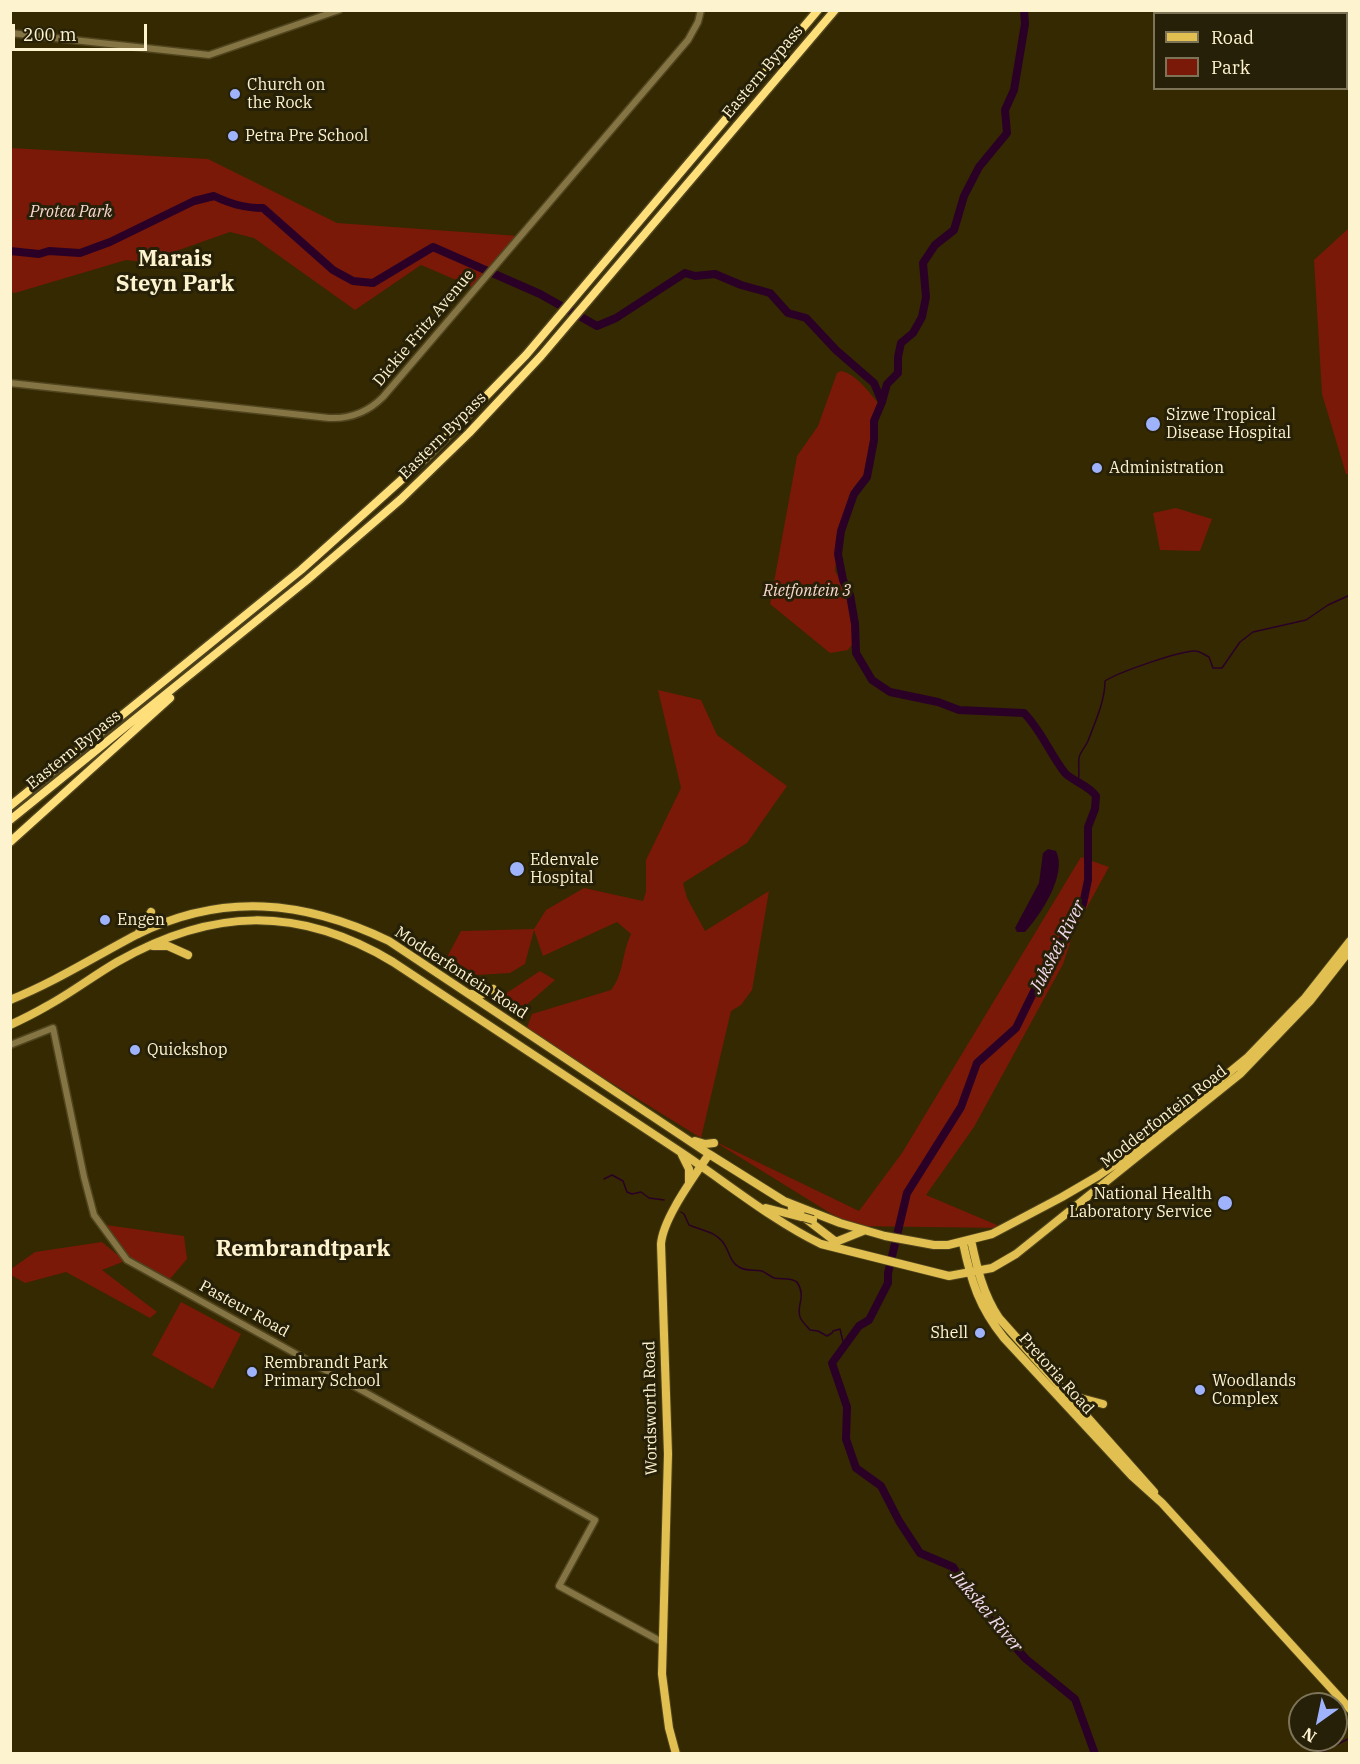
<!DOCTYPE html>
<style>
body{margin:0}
#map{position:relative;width:1360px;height:1764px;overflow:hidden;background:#342901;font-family:"IBM Plex Serif",serif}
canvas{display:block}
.frame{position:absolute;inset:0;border:12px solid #fef3cf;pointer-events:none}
.legend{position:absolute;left:1153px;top:12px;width:195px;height:78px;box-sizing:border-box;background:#272009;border:2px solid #7d7458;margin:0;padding:8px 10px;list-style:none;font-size:18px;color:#fef3cf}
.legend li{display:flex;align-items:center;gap:12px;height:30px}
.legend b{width:30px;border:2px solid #7d7458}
.north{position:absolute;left:1288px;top:1692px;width:60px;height:60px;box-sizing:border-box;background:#272009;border:2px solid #7d7458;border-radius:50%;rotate:213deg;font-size:16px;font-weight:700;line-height:24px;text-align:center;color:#fef3cf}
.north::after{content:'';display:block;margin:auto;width:21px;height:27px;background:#9fb3fd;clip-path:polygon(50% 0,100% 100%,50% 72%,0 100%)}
.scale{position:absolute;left:12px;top:24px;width:135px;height:27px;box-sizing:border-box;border:3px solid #fef3cf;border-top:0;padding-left:8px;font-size:18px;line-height:21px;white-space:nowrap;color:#fef3cf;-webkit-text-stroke:4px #272009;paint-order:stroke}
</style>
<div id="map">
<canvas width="1360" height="1764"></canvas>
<div class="frame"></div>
<ul class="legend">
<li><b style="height:8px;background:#e1c051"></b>Road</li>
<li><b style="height:16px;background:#7a1908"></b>Park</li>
</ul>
<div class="north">N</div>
<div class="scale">200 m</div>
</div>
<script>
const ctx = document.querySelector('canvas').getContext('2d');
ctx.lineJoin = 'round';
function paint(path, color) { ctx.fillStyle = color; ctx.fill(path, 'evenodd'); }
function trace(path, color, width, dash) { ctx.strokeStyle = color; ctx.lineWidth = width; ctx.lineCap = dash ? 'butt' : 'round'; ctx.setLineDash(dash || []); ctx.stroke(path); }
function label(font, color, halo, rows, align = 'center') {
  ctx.font = font + ' "IBM Plex Serif",serif'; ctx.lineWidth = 6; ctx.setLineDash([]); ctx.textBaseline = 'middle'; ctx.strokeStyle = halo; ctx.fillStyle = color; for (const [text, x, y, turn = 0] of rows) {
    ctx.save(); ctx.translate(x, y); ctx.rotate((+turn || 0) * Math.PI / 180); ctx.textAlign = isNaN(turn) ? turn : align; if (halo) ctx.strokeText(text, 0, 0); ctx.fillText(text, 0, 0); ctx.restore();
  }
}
paint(new Path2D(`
 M 11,148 L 208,159 L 337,223 L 519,236 L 475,288 L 421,265 L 355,310 L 254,238 L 230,232 L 145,262 L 126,260 L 15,293 L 11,292 Z
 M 1349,228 L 1350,474 L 1346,474 L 1322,394 L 1314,260 Z
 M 841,371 C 856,374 869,392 878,403 L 871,421 L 872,439 L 865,474 L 854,487 L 839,529 L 835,571 L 849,595 L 854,642 L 848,650 L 830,653 L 770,604 L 797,456 L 818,426 L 837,373 Z
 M 1176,508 L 1212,519 L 1200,551 L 1160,550 L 1153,513 Z
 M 658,690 L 701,700 L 717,735 L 787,786 L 747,843 L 683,883 L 687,898 L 705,931 L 769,891 L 752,990 L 741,1005 L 731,1011 L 701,1138 L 526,1030 L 532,1014 L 611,990 C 624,974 622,952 631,934 L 617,922 L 543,956 L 534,930 L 525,964 L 510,973 L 477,975 L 447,957 L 461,931 L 534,929 L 546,910 L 584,888 L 643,901 L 646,892 L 646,860 L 681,788 Z
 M 1081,857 L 1109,867 L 1074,931 L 1063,964 L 974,1127 L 926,1195 L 1004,1228 L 851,1226 L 712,1140 L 859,1211 L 902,1153 Z
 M 540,971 L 555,980 L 523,1008 L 502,996 Z
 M 106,1225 L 184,1236 L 187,1259 L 170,1279 L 128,1256 Z
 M 102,1242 L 125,1261 L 102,1270 L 157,1312 L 150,1318 L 66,1272 L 25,1283 L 11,1275 L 11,1269 L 35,1252 Z
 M 181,1302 L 241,1334 L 213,1389 L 152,1355 Z`), '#7a1908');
paint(new Path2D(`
 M 1048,849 L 1056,851 C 1068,874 1040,916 1025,932 L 1017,932 L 1015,928 L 1039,883 L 1043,853 Z`), '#2b0027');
trace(new Path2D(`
 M 1078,781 C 1080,773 1078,765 1079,758 C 1080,752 1086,746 1088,741 C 1095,722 1105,701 1105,681 C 1117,673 1181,650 1196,651 C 1199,651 1205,655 1209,657 L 1213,668 L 1222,668 L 1240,642 L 1253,632 L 1306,620 L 1328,605 L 1350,595
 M 604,1179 L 612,1175 L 623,1181 L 627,1192 L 632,1194 L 641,1192 L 649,1198 L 664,1200
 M 681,1212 L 684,1214 L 689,1225 C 700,1230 714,1231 722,1241 C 729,1249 730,1263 739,1267 C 747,1272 754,1269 762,1271 C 766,1273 770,1276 774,1278 C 783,1280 789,1277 797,1282 C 807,1298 796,1304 800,1317 C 802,1322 807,1326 810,1330 L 818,1331 L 827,1336 L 832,1333 L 833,1331 L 840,1329 L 844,1346
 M 1318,1754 L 1350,1738`), '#2b0027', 1.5);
trace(new Path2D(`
 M 1024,10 L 1025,24 L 1014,90 L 1005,110 L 1007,133 L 979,167 L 964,196 L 954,230 L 935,245 L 923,263 L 926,297 L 922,317 L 913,333 L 901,343 L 898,357 L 898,373 L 887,384 L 882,402 L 874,421 L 874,440 L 867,477 L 854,494 L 841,531 L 838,554 L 843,580 L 850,595 L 855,624 L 856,653 L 872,680 L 890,692 L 938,702 L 959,710 L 1024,713 C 1041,730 1050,754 1065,773 C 1074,782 1088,785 1096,796 L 1095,809 L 1088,827 L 1088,880 L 1083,904 L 1037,985 L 1016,1028 L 977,1063 L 961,1107 L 907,1193 L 888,1273 L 888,1283 L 869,1320 L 859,1326 L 832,1363 L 847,1407 L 846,1439 L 856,1468 L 881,1486 L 899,1521 L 920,1553 L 953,1567 L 978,1606 L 1026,1659 L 1075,1699 L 1095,1754
 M 10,251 L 39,254 L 49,251 L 80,253 L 110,242 L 194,201 L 214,196 C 231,204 244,208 263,208 L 333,270 L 353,281 L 373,283 L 433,247 L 540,294 L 597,326 L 616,318 L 685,273 L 695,276 L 715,274 L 741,285 L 770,293 L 788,313 L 806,318 L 836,350 L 874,383 L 882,402`), '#2b0027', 8);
const minor = new Path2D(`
 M 10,33 L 209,55 L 339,10
 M 10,383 L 329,418 C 349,419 368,412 383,397 L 688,40 L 698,22 L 701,10
 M 10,1045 L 53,1028 L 84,1177 L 94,1215 L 127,1260 L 595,1520 L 559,1586 L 662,1642`);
const major = new Path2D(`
 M 138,934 L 151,912
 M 153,946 L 168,946 L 188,955
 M 471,994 L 480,995 L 493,989
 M 10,1000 C 55,982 94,957 136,935 C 222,892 304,900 389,941 L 709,1154 L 784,1201 L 840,1223 L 885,1236 L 934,1245 L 948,1245 L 992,1234 L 1062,1197 L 1098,1176 L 1126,1157 L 1248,1057 L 1305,998 L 1350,941
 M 10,1025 C 23,1019 35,1013 47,1006 C 71,993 93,976 117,962 C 212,908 298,905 393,962 C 489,1025 584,1088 679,1151 C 726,1182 770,1219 821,1244 L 949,1276 L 992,1268 L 1016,1254 L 1240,1074 L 1310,1001 L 1350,950
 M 695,1141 L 705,1144 L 714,1143
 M 682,1155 L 689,1169 L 689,1183
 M 766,1208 L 801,1217
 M 792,1208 L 836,1242
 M 971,1240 C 977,1268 983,1294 999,1318 L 1154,1492
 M 833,1243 L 863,1231
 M 963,1243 C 971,1281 979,1307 1004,1338 L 1132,1476 L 1162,1503 L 1350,1709
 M 1069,1395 L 1103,1404
 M 676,1754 L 669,1728 L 662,1674 L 668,1454 L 661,1244 C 663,1218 694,1177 709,1154`);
const highway = new Path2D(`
 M 10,806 L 301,570 L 428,456 L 526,355 L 818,10
 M 10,820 L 307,580 L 401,499 L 469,433 L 541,356 L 835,10
 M 10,842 L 170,698`);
trace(minor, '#50451e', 9);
trace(major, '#50451e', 10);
trace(highway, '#50451e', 11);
trace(minor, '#857544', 6);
trace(major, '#e1c051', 8);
trace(highway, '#fedf7a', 8);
const majorBridge = new Path2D(`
 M 803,1217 L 813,1220`);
trace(majorBridge, '#50451e', 10, []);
trace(majorBridge, '#e1c051', 8);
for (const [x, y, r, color] of [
 [235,94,6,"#9fb3fd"],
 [233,136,6,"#9fb3fd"],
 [1153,424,8,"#9fb3fd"],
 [1097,468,6,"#9fb3fd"],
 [517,869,8,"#9fb3fd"],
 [105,920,6,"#9fb3fd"],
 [135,1050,6,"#9fb3fd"],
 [1225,1203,8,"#9fb3fd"],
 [980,1333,6,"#9fb3fd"],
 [252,1372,6,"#9fb3fd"],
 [1200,1390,6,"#9fb3fd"]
]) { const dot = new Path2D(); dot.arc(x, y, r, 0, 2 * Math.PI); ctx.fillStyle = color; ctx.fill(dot); trace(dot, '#272009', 2); }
label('16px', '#fef3cf', '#272009', [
 ["Eastern Bypass",763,72,-50],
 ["Dickie Fritz Avenue",424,328,-50],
 ["Eastern Bypass",443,436,-45],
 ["Eastern Bypass",74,750,-39],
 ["Modderfontein Road",461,973,33],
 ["Modderfontein Road",1164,1117,-38],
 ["Pasteur Road",244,1309,29],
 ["Pretoria Road",1056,1374,48],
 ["Wordsworth Road",651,1408,-91]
]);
label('16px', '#fef3cf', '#272009', [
 ["Church on",247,85],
 ["the Rock",247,103],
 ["Petra Pre School",245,136],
 ["Sizwe Tropical",1166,415],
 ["Disease Hospital",1166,433],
 ["Administration",1109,468],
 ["Edenvale",530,860],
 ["Hospital",530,878],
 ["Engen",117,920],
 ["Quickshop",147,1050],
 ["National Health",1212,1194,"right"],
 ["Laboratory Service",1212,1212,"right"],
 ["Shell",968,1333,"right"],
 ["Rembrandt Park",264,1363],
 ["Primary School",264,1381],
 ["Woodlands",1212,1381],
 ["Complex",1212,1399]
], 'left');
label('italic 16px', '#f8d8d1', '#272009', [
 ["Protea Park",71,212],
 ["Rietfontein 3",807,591]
]);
label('italic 18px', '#f3daee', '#272009', [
 ["Jukskei River",1058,947,-63],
 ["Jukskei River",986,1611,50]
]);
label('bold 22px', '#fef3cf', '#272009', [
 ["Marais",175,260],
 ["Steyn Park",175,285],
 ["Rembrandtpark",303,1250]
]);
</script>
